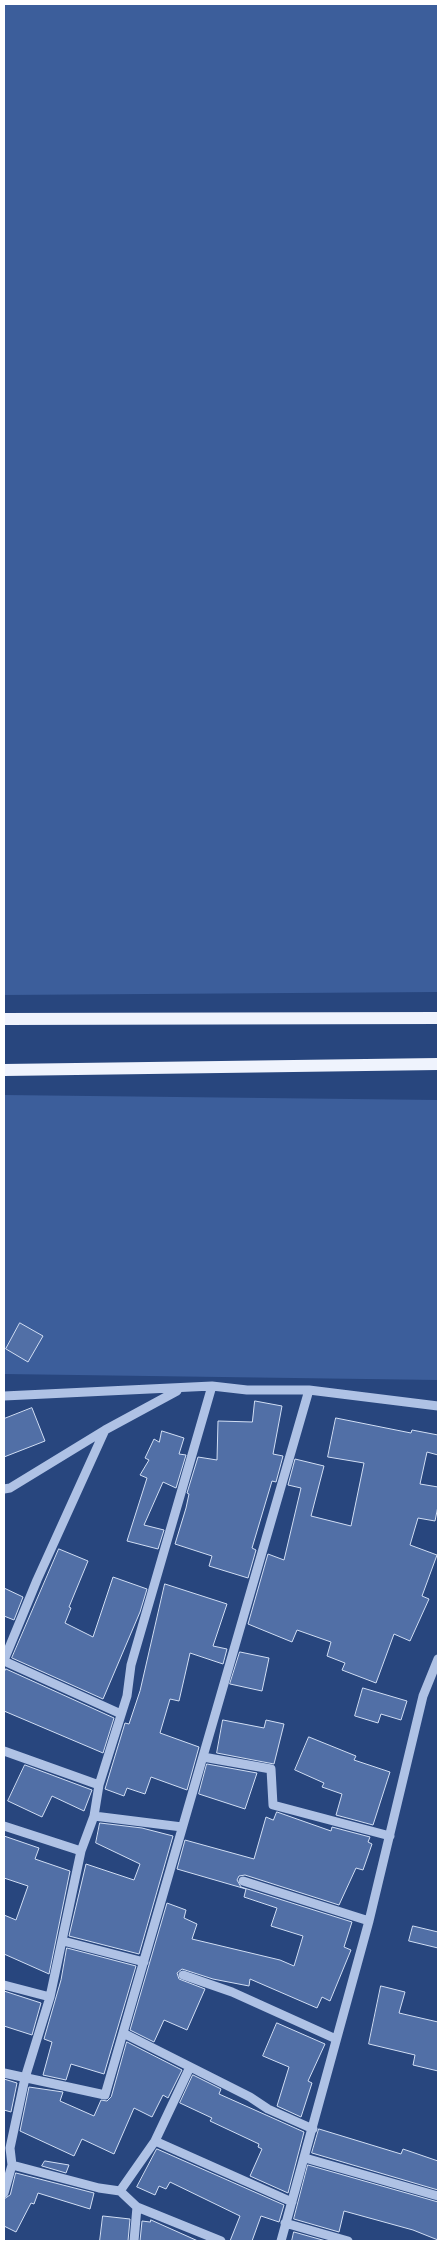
<!DOCTYPE html>
<style>
body{margin:0}
#map{position:relative;width:442px;height:2245px;overflow:hidden;background:#28467e;font-family:"Fira Sans",sans-serif}
canvas{display:block}
.frame{position:absolute;inset:0;border:5px solid #fff;pointer-events:none}
</style>
<div id="map">
<canvas width="442" height="2245"></canvas>
<div class="frame"></div>
</div>
<script>
const ctx = document.querySelector('canvas').getContext('2d');
ctx.lineJoin = 'round';
function paint(path, color) { ctx.fillStyle = color; ctx.fill(path, 'evenodd'); }
function trace(path, color, width, dash) { ctx.strokeStyle = color; ctx.lineWidth = width; ctx.lineCap = dash ? 'butt' : 'round'; ctx.setLineDash(dash || []); ctx.stroke(path); }
paint(new Path2D(`
 M 4,4 L 438,4 L 438,992 L 4,995 Z
 M 4,1095 L 438,1100 L 438,1380 L 4,1374 Z`), '#3c5e9b');
const building = new Path2D(`
 M 20,1323 L 43,1336 L 28,1362 L 6,1349 Z
 M 255,1401 L 282,1406 L 273,1454 L 283,1456 L 276,1482 L 272,1481 L 252,1548 L 256,1550 L 248,1578 L 209,1566 L 212,1556 L 175,1544 L 186,1508 L 189,1494 L 187,1493 L 198,1457 L 217,1460 L 218,1421 L 252,1422 Z
 M 32,1408 L 45,1441 L 4,1457 L 4,1419 Z
 M 336,1418 L 411,1433 L 412,1430 L 438,1435 L 438,1455 L 427,1452 L 420,1484 L 438,1487 L 438,1506 L 435,1521 L 418,1518 L 410,1545 L 437,1555 L 422,1596 L 429,1599 L 410,1641 L 394,1634 L 376,1683 L 342,1670 L 345,1663 L 327,1656 L 331,1642 L 297,1630 L 292,1642 L 248,1624 L 268,1554 L 284,1560 L 301,1488 L 288,1485 L 295,1459 L 324,1466 L 311,1516 L 351,1526 L 364,1463 L 328,1457 Z
 M 162,1431 L 184,1438 L 179,1454 L 186,1455 L 176,1488 L 163,1482 L 144,1525 L 164,1530 L 158,1549 L 127,1541 L 147,1478 L 140,1475 L 149,1460 L 145,1458 L 154,1439 L 159,1442 Z
 M 59,1549 L 88,1561 L 69,1607 L 71,1608 L 65,1623 L 93,1637 L 113,1577 L 147,1589 L 140,1612 L 103,1699 L 12,1658 Z
 M 165,1584 L 227,1604 L 213,1646 L 227,1649 L 223,1664 L 190,1653 L 179,1701 L 170,1699 L 160,1733 L 199,1747 L 187,1790 L 151,1777 L 145,1794 L 127,1788 L 124,1796 L 105,1789 L 125,1723 L 129,1724 L 140,1691 Z
 M 4,1588 L 23,1597 L 14,1620 L 4,1616 Z
 M 240,1652 L 269,1658 L 262,1691 L 230,1684 Z
 M 6,1669 L 114,1718 L 103,1753 L 4,1711 L 4,1673 Z
 M 363,1688 L 407,1701 L 401,1720 L 381,1714 L 378,1723 L 355,1716 Z
 M 223,1720 L 264,1728 L 266,1720 L 284,1724 L 274,1764 L 217,1753 Z
 M 309,1737 L 356,1756 L 354,1760 L 390,1772 L 373,1825 L 336,1815 L 342,1794 L 322,1787 L 324,1783 L 295,1770 Z
 M 207,1764 L 257,1773 L 245,1809 L 199,1794 Z
 M 25,1765 L 92,1790 L 84,1811 L 52,1796 L 42,1817 L 8,1801 Z
 M 277,1812 L 331,1831 L 332,1827 L 370,1837 L 368,1842 L 372,1844 L 363,1870 L 356,1868 L 339,1905 L 245,1875 L 239,1876 L 237,1880 L 241,1887 L 352,1922 L 344,1947 L 351,1950 L 330,2001 L 322,1997 L 317,2008 L 250,1979 L 249,1986 L 213,1979 L 182,1969 L 177,1973 L 179,1979 L 205,1989 L 187,2030 L 164,2020 L 154,2042 L 130,2030 L 167,1903 L 186,1910 L 184,1918 L 197,1924 L 192,1939 L 280,1960 L 294,1966 L 303,1936 L 271,1926 L 277,1908 L 244,1897 L 246,1889 L 177,1869 L 185,1840 L 254,1859 L 266,1817 L 273,1820 Z
 M 100,1823 L 142,1828 L 173,1836 L 139,1954 L 69,1936 L 86,1864 L 134,1880 L 140,1864 L 96,1843 Z
 M 4,1836 L 39,1848 L 35,1859 L 70,1871 L 49,1974 L 4,1954 L 4,1915 L 16,1920 L 28,1886 L 4,1878 Z
 M 413,1926 L 438,1932 L 438,1948 L 409,1941 Z
 M 67,1948 L 136,1966 L 104,2074 L 71,2064 L 66,2080 L 43,2075 L 52,2042 L 44,2039 L 61,1980 Z
 M 381,1986 L 405,1992 L 399,2013 L 438,2022 L 438,2071 L 413,2065 L 415,2055 L 369,2044 Z
 M 4,1991 L 41,2003 L 32,2035 L 4,2026 Z
 M 277,2023 L 325,2044 L 308,2081 L 312,2083 L 301,2117 L 277,2106 L 289,2067 L 263,2056 Z
 M 127,2042 L 182,2070 L 168,2098 L 163,2095 L 152,2117 L 134,2108 L 114,2154 L 82,2139 L 74,2156 L 20,2131 L 29,2087 L 63,2092 L 60,2101 L 94,2116 L 101,2100 L 107,2101 L 111,2097 Z
 M 193,2075 L 221,2089 L 219,2094 L 304,2132 L 288,2193 L 250,2176 L 262,2149 L 258,2147 L 259,2144 L 210,2121 L 212,2118 L 180,2103 Z
 M 4,2079 L 17,2083 L 11,2112 L 4,2110 Z
 M 319,2129 L 401,2154 L 403,2149 L 438,2161 L 438,2190 L 312,2153 Z
 M 157,2149 L 284,2205 L 279,2222 L 261,2216 L 252,2241 L 230,2241 L 240,2216 L 170,2182 L 166,2189 L 159,2186 L 155,2195 L 137,2187 Z
 M 45,2161 L 69,2165 L 66,2173 L 42,2166 Z
 M 308,2165 L 438,2202 L 438,2240 L 413,2230 L 344,2211 L 339,2232 L 294,2219 Z
 M 16,2173 L 94,2193 L 90,2209 L 38,2193 L 34,2204 L 31,2203 L 16,2232 L 4,2226 L 4,2199 L 10,2195 Z
 M 103,2216 L 130,2219 L 128,2241 L 100,2241 Z
 M 151,2220 L 198,2241 L 140,2241 L 142,2221 L 150,2222 Z
 M 294,2232 L 326,2241 L 292,2241 Z`);
paint(building, '#516fa6');
trace(building, '#d1def4', 1);
trace(new Path2D(`
 M 4,1396 L 212,1386 L 247,1390 L 309,1390 L 438,1406
 M 4,1489 L 10,1488 L 105,1430 L 177,1391
 M 4,1660 L 37,1580 L 105,1430
 M 4,1661 L 121,1714
 M 4,1751 L 99,1785
 M 203,1757 L 271,1769 L 273,1805 L 390,1836
 M 94,1816 L 182,1827
 M 4,1826 L 81,1851
 M 243,1881 L 369,1921
 M 63,1941 L 144,1962
 M 183,1975 L 232,1992 L 336,2039
 M 4,1985 L 50,1997
 M 123,2033 L 250,2097 L 268,2109 L 313,2129
 M 4,2073 L 105,2095 L 309,1390
 M 155,2141 L 292,2202
 M 305,2158 L 438,2196
 M 12,2165 L 99,2188 L 120,2191 L 137,2207 L 221,2241
 M 120,2191 L 155,2141 L 190,2067
 M 4,2193 L 12,2165 L 10,2148 L 25,2078 L 50,1997 L 81,1851 L 94,1816 L 99,1785 L 127,1696 L 131,1665 L 212,1386
 M 285,2223 L 348,2241
 M 134,2241 L 137,2207
 M 281,2241 L 369,1921 L 423,1696 L 438,1659`), '#afc2e5', 9);
trace(new Path2D(`
 M 4,1019 L 438,1018
 M 4,1070 L 438,1064`), '#eff3fd', 12);
</script>
